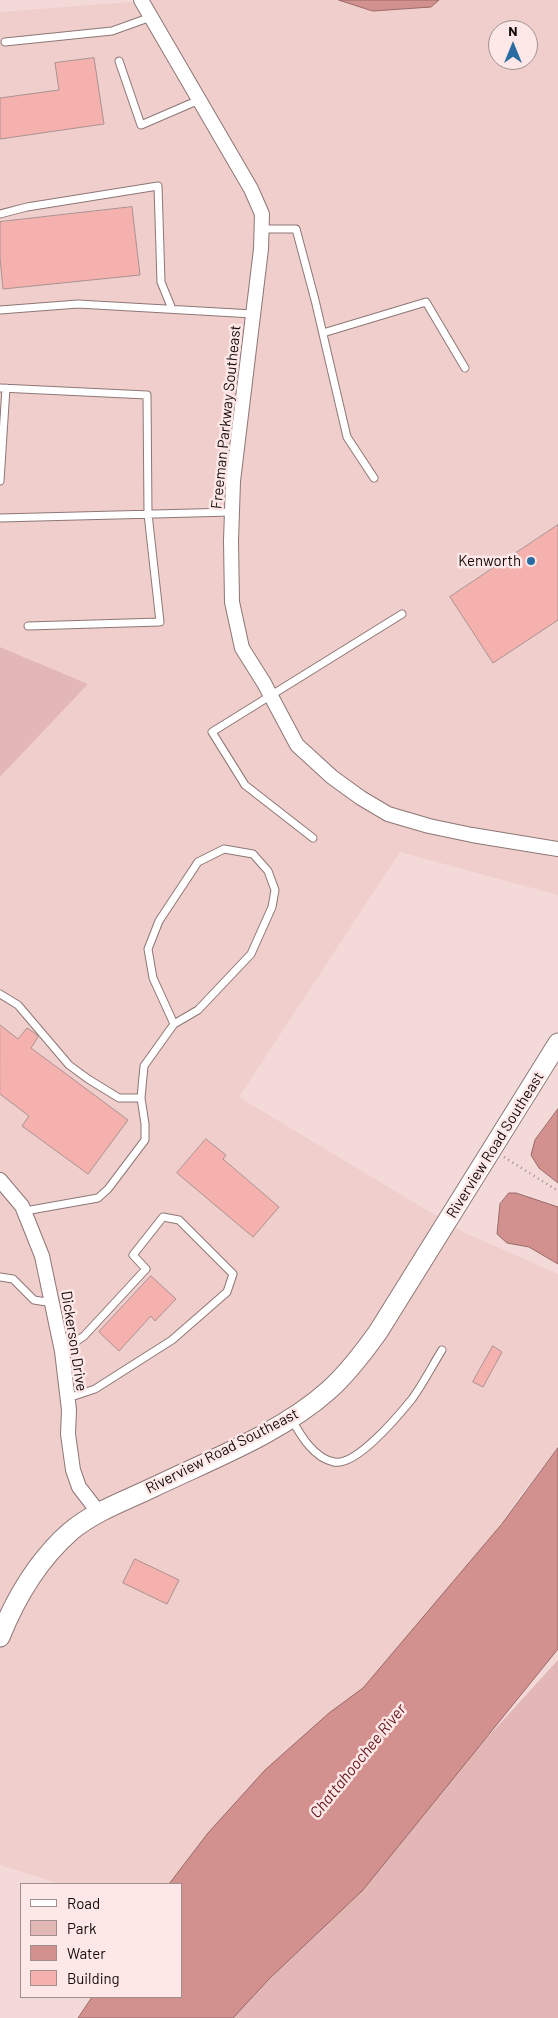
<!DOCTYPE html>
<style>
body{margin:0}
#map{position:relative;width:558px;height:2018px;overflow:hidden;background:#f3dad9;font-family:Barlow,sans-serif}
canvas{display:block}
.legend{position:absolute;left:20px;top:1883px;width:162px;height:115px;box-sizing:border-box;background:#fde8e7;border:1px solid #9f908f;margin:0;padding:6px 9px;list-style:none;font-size:15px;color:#130b0b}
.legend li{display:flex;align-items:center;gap:10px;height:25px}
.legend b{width:25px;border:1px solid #9f908f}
.north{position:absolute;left:488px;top:20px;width:50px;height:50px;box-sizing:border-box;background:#fde8e7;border:1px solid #9f908f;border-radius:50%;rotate:0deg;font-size:14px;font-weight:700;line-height:20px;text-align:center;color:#130b0b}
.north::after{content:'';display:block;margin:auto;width:18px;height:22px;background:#286ca1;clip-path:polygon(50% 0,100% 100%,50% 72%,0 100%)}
</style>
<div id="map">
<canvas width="558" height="2018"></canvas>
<ul class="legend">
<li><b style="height:6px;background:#fff"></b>Road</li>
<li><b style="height:14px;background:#e3b7b5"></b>Park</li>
<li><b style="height:14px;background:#d2918e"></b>Water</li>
<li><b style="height:14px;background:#f5b1ae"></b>Building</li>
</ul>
<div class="north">N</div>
</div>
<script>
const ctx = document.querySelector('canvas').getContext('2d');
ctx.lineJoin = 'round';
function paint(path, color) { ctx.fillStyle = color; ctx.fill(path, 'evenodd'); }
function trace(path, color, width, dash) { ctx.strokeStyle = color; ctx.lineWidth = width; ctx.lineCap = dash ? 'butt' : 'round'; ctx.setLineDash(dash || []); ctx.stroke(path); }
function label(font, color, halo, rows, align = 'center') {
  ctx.font = font + ' Barlow,sans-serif'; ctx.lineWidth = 5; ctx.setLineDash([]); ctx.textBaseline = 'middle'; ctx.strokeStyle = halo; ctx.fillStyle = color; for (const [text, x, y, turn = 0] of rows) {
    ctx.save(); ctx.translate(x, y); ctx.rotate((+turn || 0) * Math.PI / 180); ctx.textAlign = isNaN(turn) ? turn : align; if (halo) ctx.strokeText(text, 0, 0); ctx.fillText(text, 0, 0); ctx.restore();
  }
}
paint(new Path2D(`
 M 156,0 L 558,0 L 558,895 L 400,852 L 239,1097 L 463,1232 L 558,1274 L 558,1447 L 520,1496 L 425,1633 L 181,1884 L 60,1884 L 0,1865 L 0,777 L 88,684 L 0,647 L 0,12 ZM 498,30 L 528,30 L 528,60 L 498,60 Z`), '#f0cecc');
paint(new Path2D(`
 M 0,647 L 88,684 L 0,777 Z
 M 558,1660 L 558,2018 L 231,2018 Z`), '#e3b7b5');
const water = new Path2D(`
 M 339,0 L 439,0 L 431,7 L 373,11 Z
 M 558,1109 L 558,1183 L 539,1168 L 531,1155 L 535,1140 Z
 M 509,1193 L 516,1193 L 558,1207 L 558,1264 L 529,1247 L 507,1243 L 497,1234 L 500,1204 Z
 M 558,1448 L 558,1649 L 363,1890 L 270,1978 L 233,2018 L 78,2018 L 92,1997 L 181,1997 L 181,1884 L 169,1884 L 208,1833 L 265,1770 L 329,1713 L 363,1688 L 501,1525 Z`);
paint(water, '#d2918e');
trace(water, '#996967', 1);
const building = new Path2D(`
 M 94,58 L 104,124 L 0,139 L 0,98 L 59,90 L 55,63 Z
 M 132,207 L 140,275 L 3,289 L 0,258 L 0,222 Z
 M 558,525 L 558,620 L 493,663 L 450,597 Z
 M 0,1025 L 18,1039 L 27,1028 L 36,1034 L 38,1037 L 31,1048 L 128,1120 L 88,1174 L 22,1126 L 29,1116 L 0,1094 Z
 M 206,1139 L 226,1155 L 223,1159 L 279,1207 L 253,1237 L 177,1173 Z
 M 151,1276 L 176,1299 L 155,1321 L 151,1316 L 119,1351 L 99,1332 Z
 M 493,1346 L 502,1352 L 483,1387 L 473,1382 Z
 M 135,1559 L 179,1580 L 167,1604 L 123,1583 Z`);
paint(building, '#f5b1ae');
trace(building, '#a99291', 1);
const lane = new Path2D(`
 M 5,42 L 112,31 L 151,17
 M 119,61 L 141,125 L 199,100
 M 0,214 L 27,207 L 158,186 L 161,282 L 172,309
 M 261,229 L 296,229 L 315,300 L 347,437 L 374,478
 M 0,310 L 78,304 L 253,314
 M 323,333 L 426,302 L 465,368
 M 0,388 L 147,395 L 148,514 L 160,622 L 28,626
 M 0,481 L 6,388
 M 0,518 L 232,512
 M 313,838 L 245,785 L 212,732 L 402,614
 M 0,994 L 18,1005 L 69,1065 L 88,1079 L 119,1098 L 141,1098
 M 25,1211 L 98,1198 L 108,1189 L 145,1140 L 145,1124 L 141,1098 L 144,1066 L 174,1024 L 198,1010 L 251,954 L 272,907 L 275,890 L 268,871 L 253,854 L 224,849 L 198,862 L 159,921 L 148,949 L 153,978 L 174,1024
 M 0,1277 L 13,1279 L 34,1300 L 53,1303
 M 62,1351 L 84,1336 L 146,1269 L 133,1255 L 163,1217 L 179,1220 L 233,1274 L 227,1292 L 172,1340 L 95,1389 L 68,1398
 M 292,1420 C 301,1436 314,1458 334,1462 C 356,1467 399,1415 412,1399 C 423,1384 432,1366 442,1350`);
const street = new Path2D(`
 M 141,0 L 251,189 L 262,214 L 261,249 L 233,481 L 231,541 L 232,602 L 242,648 L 264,683 L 297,745 L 332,777 L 361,798 L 388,814 L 429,826 L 472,835 L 558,849
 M 0,1180 L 22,1206 L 42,1256 L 62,1351 L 69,1410 L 68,1434 L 73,1470 L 79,1487 L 99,1513`);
const secondary = new Path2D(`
 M 0,1637 C 16,1597 39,1559 71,1531 C 95,1511 127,1500 154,1487 C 212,1459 281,1433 329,1390 C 348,1373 363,1353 378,1332 L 558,1043`);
trace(lane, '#8d7776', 9);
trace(street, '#8d7776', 16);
trace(secondary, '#8d7776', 21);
trace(new Path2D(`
 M 504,1157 L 558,1191`), '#9d8b8a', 2.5, [1, 4]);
trace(lane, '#fff', 7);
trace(street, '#fff', 14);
trace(secondary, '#fff', 19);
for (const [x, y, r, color] of [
 [531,561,5,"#286ca1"]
]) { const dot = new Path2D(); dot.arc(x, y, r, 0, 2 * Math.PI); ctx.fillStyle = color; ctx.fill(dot); trace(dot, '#fde8e7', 2); }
label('15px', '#130b0b', '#fde8e7', [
 ["Freeman Parkway Southeast",226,417,-84],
 ["Riverview Road Southeast",495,1145,-58],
 ["Dickerson Drive",74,1341,81],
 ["Riverview Road Southeast",222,1451,-27]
]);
label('15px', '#130b0b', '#fde8e7', [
 ["Kenworth",521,561]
], 'right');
label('italic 16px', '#63161c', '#fde8e7', [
 ["Chattahoochee River",358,1761,-51]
]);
</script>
